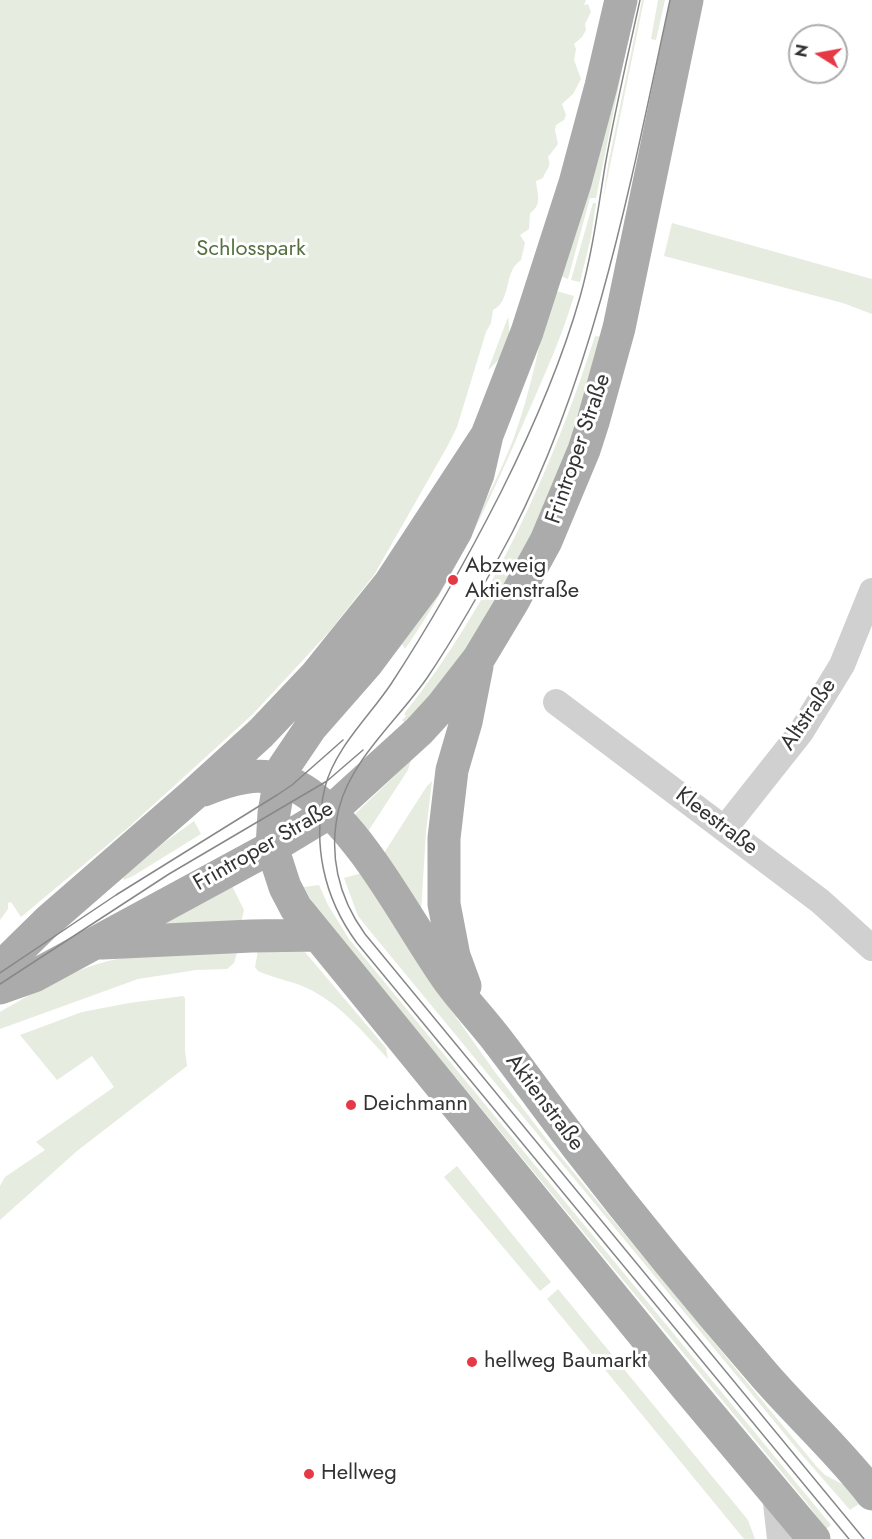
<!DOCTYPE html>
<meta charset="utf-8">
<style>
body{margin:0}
#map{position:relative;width:872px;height:1539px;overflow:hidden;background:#fff;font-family:Jost,sans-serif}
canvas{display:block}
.north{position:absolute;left:788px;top:24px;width:60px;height:60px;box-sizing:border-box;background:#fff;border:2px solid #adadad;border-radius:50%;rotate:281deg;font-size:16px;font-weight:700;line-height:24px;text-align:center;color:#333}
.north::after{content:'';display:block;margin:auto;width:21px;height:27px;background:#e63946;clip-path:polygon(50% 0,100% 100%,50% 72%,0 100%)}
</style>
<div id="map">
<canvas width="872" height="1539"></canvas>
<div class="north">N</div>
</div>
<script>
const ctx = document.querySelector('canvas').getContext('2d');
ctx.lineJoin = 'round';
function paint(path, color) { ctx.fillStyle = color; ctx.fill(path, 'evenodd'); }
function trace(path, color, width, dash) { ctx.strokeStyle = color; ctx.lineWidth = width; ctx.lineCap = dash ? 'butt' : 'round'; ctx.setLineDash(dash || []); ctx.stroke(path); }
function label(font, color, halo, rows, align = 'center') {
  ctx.font = font + ' Jost,sans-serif'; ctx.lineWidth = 6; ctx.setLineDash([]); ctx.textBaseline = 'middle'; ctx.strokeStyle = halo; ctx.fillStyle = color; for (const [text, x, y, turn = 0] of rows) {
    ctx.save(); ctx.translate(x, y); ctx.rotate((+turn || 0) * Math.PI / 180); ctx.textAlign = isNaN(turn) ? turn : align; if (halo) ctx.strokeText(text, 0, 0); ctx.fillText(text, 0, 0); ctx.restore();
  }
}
paint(new Path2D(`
 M 0,0 L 586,0 L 584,5 L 588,4 L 591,12 L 585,24 L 586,30 L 582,37 L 574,44 L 576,49 L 574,60 L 581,79 L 573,94 L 562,104 L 566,115 L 564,120 L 556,125 L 555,130 L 558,144 L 548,157 C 552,167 546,169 543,178 L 536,181 C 537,193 543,205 530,213 L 529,229 L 520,235 L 525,243 L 521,260 C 503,272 512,301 493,310 L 491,323 L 486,332 L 457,427 L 447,447 L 374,575 L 329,632 L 253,714 L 129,827 L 21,917 L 11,902 L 8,903 L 8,909 L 0,920 Z
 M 642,0 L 644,0 L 603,200 L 608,165 Z
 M 658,0 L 665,0 L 656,40 L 651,39 Z
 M 627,46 L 596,198 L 590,198 L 568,279 L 558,275 Z
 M 593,203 L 596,203 L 591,237 L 580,282 L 571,280 Z
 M 672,223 L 872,279 L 872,314 L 843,303 L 664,256 Z
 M 553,290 L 574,296 C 560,343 539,387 520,431 C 487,506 452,582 405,649 L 402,644 C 441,578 485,512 513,440 C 531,392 540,339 553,290 Z
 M 508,317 C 512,340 506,355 488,370 Z
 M 595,336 L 603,337 L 580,420 L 532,537 L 462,657 L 406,724 L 402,720 L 406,716 L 404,714 C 492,603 552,470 595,336 Z
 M 411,760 L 408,770 L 367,833 L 354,815 Z
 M 432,781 L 426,832 L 421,912 L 384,853 L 427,786 Z
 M 194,821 L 201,834 L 133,876 L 124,880 L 123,877 L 162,844 Z
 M 362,873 L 448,1006 L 495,1072 L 551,1145 L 817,1467 L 825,1475 L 844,1485 L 859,1504 L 850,1510 L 802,1455 L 370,931 L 358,916 L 344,878 Z
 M 231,884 L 244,910 L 241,923 L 161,925 Z
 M 319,885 L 328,905 L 349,939 L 831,1525 L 826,1529 L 807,1503 L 315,907 L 304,887 Z
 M 259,945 L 298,949 L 305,952 L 386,1048 L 388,1059 C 365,1034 342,1006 311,990 C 294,981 275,979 258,971 L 255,967 Z
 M 238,949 L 234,963 L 227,969 L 196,970 L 138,979 L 0,1029 L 0,1012 C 38,990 79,965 123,958 C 160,952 200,952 238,949 Z
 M 183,996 L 185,998 L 185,1050 L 187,1066 L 77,1151 L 0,1220 L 0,1186 L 5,1177 L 45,1150 L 36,1142 L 114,1087 L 92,1056 L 57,1080 L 20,1035 L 82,1012 L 129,1003 Z
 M 457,1166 L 551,1282 L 540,1291 L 444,1177 Z
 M 558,1289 L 748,1520 L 755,1539 L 744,1539 L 547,1299 Z`), '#e6ecdf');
trace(new Path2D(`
 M 556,702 L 820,901 L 872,948
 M 725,828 L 801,732 L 842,665 L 872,591
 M 775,1494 L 780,1539`), '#d0d0d0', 26);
trace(new Path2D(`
 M 487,435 L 478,474 L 456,531 L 424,587 L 368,662 L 311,727 L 284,767 L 280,778 L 274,813 L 272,847 L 285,887 L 296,908 L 684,1384 L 814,1539
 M 204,790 C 243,774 273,768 309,794 C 366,836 408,923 449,981 C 463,1000 479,1017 494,1036 C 522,1072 548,1109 576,1145 C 637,1224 701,1302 766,1377 C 801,1417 840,1452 872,1494
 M 102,943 L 251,936 L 317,935
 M 0,968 L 48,921 L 194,794 L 261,733 L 316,675 L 390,583 L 487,435 L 527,332 L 575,183 L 601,86 L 621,0
 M 465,986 L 454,956 L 444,904 L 444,838 L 452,770 L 466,722 L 477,666
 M 0,988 L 34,976 L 272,847 L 330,812 L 419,731 L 441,707 L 479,658 L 512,603 L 546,541 L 584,450 L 593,422 L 619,328 L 687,0`), '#ababab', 33);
trace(new Path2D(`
 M 640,0 C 628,55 615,110 605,166 C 598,210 592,254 580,297 C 561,364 532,430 501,492 C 468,557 431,623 391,684 C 369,717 335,748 325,787 C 312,843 323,897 357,943 L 849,1539
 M 670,0 C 631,181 597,367 512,533 C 486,582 458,632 427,678 C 398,720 352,758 339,808 C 328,853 338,897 365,934 L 864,1539
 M 0,973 L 116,895 L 277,795 L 292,785 L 343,740
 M 0,984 L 169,874 L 327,781 L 363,750`), '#888', 1.5);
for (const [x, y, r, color] of [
 [453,580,6,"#e63946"],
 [351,1105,6,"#e63946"],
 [472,1362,6,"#e63946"],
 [309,1474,6,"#e63946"]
]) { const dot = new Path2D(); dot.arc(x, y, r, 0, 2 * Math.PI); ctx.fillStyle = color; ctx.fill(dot); trace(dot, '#fff', 2); }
label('22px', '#56703f', '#fff', [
 ["Schlosspark",251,250]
]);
label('22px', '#333', '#fff', [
 ["Frintroper Straße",579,449,-71],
 ["Altstraße",809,715,-56],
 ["Kleestraße",716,822,37],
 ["Frintroper Straße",264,847,-30],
 ["Aktienstraße",544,1103,53]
]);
label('22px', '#333', '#fff', [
 ["Abzweig",465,567],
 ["Aktienstraße",465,592],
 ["Deichmann",363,1105],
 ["hellweg Baumarkt",484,1362],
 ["Hellweg",321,1474]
], 'left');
</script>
